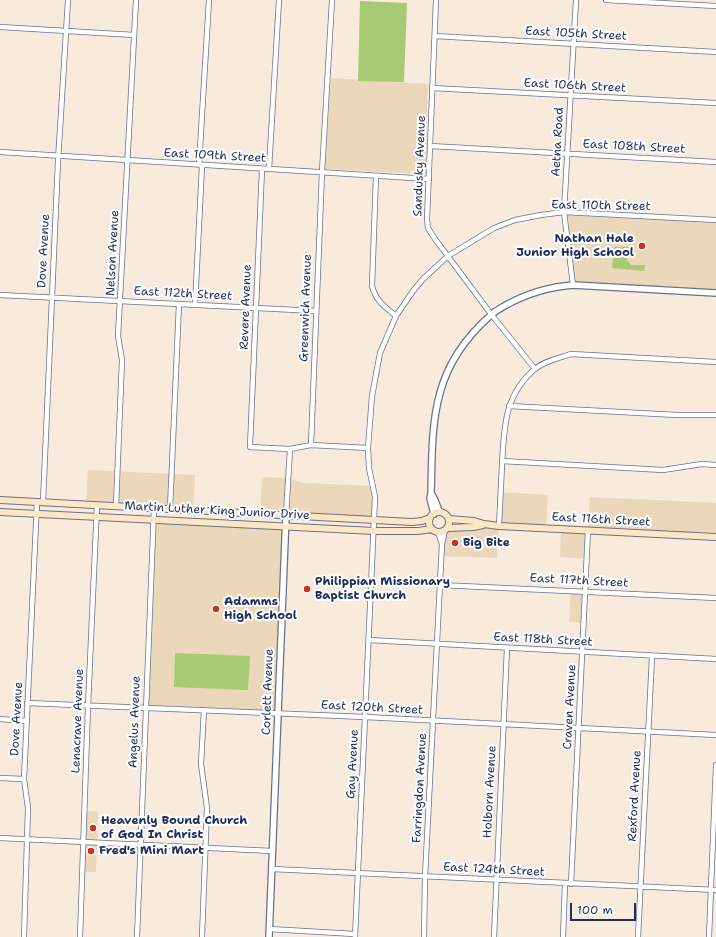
<!DOCTYPE html>
<style>
body{margin:0}
#map{position:relative;width:716px;height:937px;overflow:hidden;background:#f9ebdb;font-family:"Shantell Sans",sans-serif}
canvas{display:block}
.scale{position:absolute;left:570px;top:903px;width:66px;height:18px;box-sizing:border-box;border:2px solid #1b2f5e;border-top:0;padding-left:5px;font-size:12px;line-height:14px;white-space:nowrap;color:#1b2f5e;-webkit-text-stroke:3px #fff;paint-order:stroke}
</style>
<div id="map">
<canvas width="716" height="937"></canvas>
<div class="scale">100 m</div>
</div>
<script>
const ctx = document.querySelector('canvas').getContext('2d');
ctx.lineJoin = 'round';
function paint(path, color) { ctx.fillStyle = color; ctx.fill(path, 'evenodd'); }
function trace(path, color, width, dash) { ctx.strokeStyle = color; ctx.lineWidth = width; ctx.lineCap = dash ? 'butt' : 'round'; ctx.setLineDash(dash || []); ctx.stroke(path); }
function label(font, color, halo, rows, align = 'center') {
  ctx.font = font + ' "Shantell Sans",sans-serif'; ctx.lineWidth = 4; ctx.setLineDash([]); ctx.textBaseline = 'middle'; ctx.strokeStyle = halo; ctx.fillStyle = color; for (const [text, x, y, turn = 0] of rows) {
    ctx.save(); ctx.translate(x, y); ctx.rotate((+turn || 0) * Math.PI / 180); ctx.textAlign = isNaN(turn) ? turn : align; if (halo) ctx.strokeText(text, 0, 0); ctx.fillText(text, 0, 0); ctx.restore();
  }
}
paint(new Path2D(`
 M 331,78 L 428,84 L 426,174 L 325,169 Z
 M 564,212 L 716,220 L 716,293 L 573,285 Z
 M 88,470 L 195,475 L 193,510 L 86,504 Z
 M 262,477 L 288,478 L 304,483 L 373,486 L 374,519 L 260,514 Z
 M 501,492 L 548,495 L 546,528 L 499,526 L 497,558 L 442,556 L 445,530 L 499,526 Z
 M 590,497 L 716,503 L 716,537 L 588,530 L 587,559 L 560,557 L 561,529 L 588,530 Z
 M 153,519 L 286,526 L 278,714 L 145,708 Z
 M 571,590 L 585,591 L 584,623 L 569,622 Z
 M 84,811 L 98,812 L 96,872 L 82,872 Z`), '#ebd8ba');
paint(new Path2D(`
 M 360,1 L 407,3 L 404,82 L 358,81 Z
 M 614,247 L 629,247 L 627,260 L 631,265 L 645,265 L 644,271 L 612,268 Z
 M 175,653 L 250,656 L 248,690 L 174,687 Z`), '#a7ca74');
const minor = new Path2D(`
 M 436,0 L 427,219 L 428,228 L 435,239 L 491,314 L 535,369
 M 606,0 L 716,6
 M 0,27 L 134,35
 M 435,36 L 716,52
 M 432,88 L 716,103
 M 430,146 L 716,162
 M 0,152 L 429,179
 M 199,165 L 209,0
 M 262,169 L 250,447 L 290,449 L 311,445 L 368,448
 M 269,169 L 279,0
 M 376,176 L 372,286 C 376,301 384,306 396,316
 M 573,285 L 564,212 L 576,0
 M 0,295 L 316,311
 M 195,305 L 202,166
 M 509,406 L 677,415 L 716,415
 M 311,445 L 322,172 L 332,0
 M 502,461 L 663,470 L 702,464 L 716,465
 M 43,502 L 58,161 L 68,0
 M 116,506 L 122,360 L 118,336 L 136,0
 M 170,509 L 179,304
 M 286,515 L 290,449
 M 499,526 C 500,505 501,485 502,465 C 504,428 504,395 535,369 C 544,361 559,358 571,354 L 716,362
 M 438,532 L 442,544
 M 440,585 L 716,598
 M 369,640 L 716,659
 M 27,703 L 365,717 L 716,735
 M 0,719 L 26,721
 M 0,778 L 24,779
 M 0,838 L 272,851
 M 272,869 L 716,890
 M 571,884 L 588,530
 M 269,929 L 355,934
 M 24,937 L 28,808 L 24,779 L 37,502
 M 80,937 L 88,706 L 97,505
 M 137,937 L 154,508
 M 202,937 L 207,808 L 201,764 L 204,710
 M 355,937 L 375,497 L 369,468 L 368,448 L 372,396 L 380,353 L 396,316 L 413,291 L 423,279 L 448,256 L 494,228 L 515,220 L 541,215 L 564,212 L 716,220
 M 424,937 L 425,877 L 442,544 L 445,530
 M 494,937 L 507,648
 M 563,937 L 565,884
 M 638,937 L 652,657
 M 709,937 L 716,765`);
const tertiary = new Path2D(`
 M 431,494 C 434,496 438,508 439,512
 M 434,514 L 430,498 L 431,494 C 432,460 431,425 440,393 C 448,363 467,336 491,315 C 495,311 501,308 506,305 C 528,293 548,287 573,285 L 716,293
 M 269,937 L 286,515`);
const secondary = new Path2D(`
 M 0,500 L 412,522 L 422,521 L 430,518
 M 0,512 L 374,531 L 418,531 L 432,529
 M429 522a10 10 0 1 1 20 0a10 10 0 1 1-20 0Z
 M 449,519 L 474,521 L 484,524 L 499,526 L 716,537
 M 448,528 L 473,527 L 483,525`);
trace(minor, '#69718a', 6);
trace(tertiary, '#69718a', 8);
trace(secondary, '#69718a', 8);
trace(minor, '#fff', 4.5);
trace(tertiary, '#fff', 5.5);
trace(secondary, '#fce6c4', 6);
for (const [x, y, r, color] of [
 [642,246,4,"#c8321e"],
 [455,543,4,"#c8321e"],
 [307,589,4,"#c8321e"],
 [216,609,4,"#c8321e"],
 [93,828,4,"#c8321e"],
 [91,851,4,"#c8321e"]
]) { const dot = new Path2D(); dot.arc(x, y, r, 0, 2 * Math.PI); ctx.fillStyle = color; ctx.fill(dot); trace(dot, '#fff', 1.5); }
label('12px', '#1b2f5e', '#fff', [
 ["East 105th Street",576,34,3],
 ["East 106th Street",575,86,3],
 ["Aetna Road",558,142,-87],
 ["East 108th Street",634,147,3],
 ["East 109th Street",215,156,3],
 ["Sandusky Avenue",420,166,-88],
 ["East 110th Street",601,206,1],
 ["Dove Avenue",44,251,-87],
 ["Nelson Avenue",113,253,-87],
 ["East 112th Street",183,294,3],
 ["Revere Avenue",246,307,-88],
 ["Greenwich Avenue",306,308,-88],
 ["Martin Luther King Junior Drive",217,511,3],
 ["East 116th Street",601,520,3],
 ["East 117th Street",579,581,3],
 ["East 118th Street",543,640,3],
 ["Corlett Avenue",268,692,-88],
 ["Craven Avenue",570,707,-87],
 ["East 120th Street",372,708,3],
 ["Dove Avenue",17,719,-87],
 ["Lenacrave Avenue",78,721,-88],
 ["Angelus Avenue",135,722,-88],
 ["Gay Avenue",353,764,-87],
 ["Farringdon Avenue",420,788,-87],
 ["Holborn Avenue",490,792,-87],
 ["Rexford Avenue",635,796,-87],
 ["East 124th Street",494,870,3]
]);
label('bold 12px', '#1b2f5e', '#fff', [
 ["Nathan Hale",634,239,"right"],
 ["Junior High School",634,253,"right"],
 ["Big Bite",463,543],
 ["Philippian Missionary",315,582],
 ["Baptist Church",315,596],
 ["Adamms",224,602],
 ["High School",224,616],
 ["Heavenly Bound Church",101,821],
 ["of God In Christ",101,835],
 ["Fred's Mini Mart",99,851]
], 'left');
</script>
